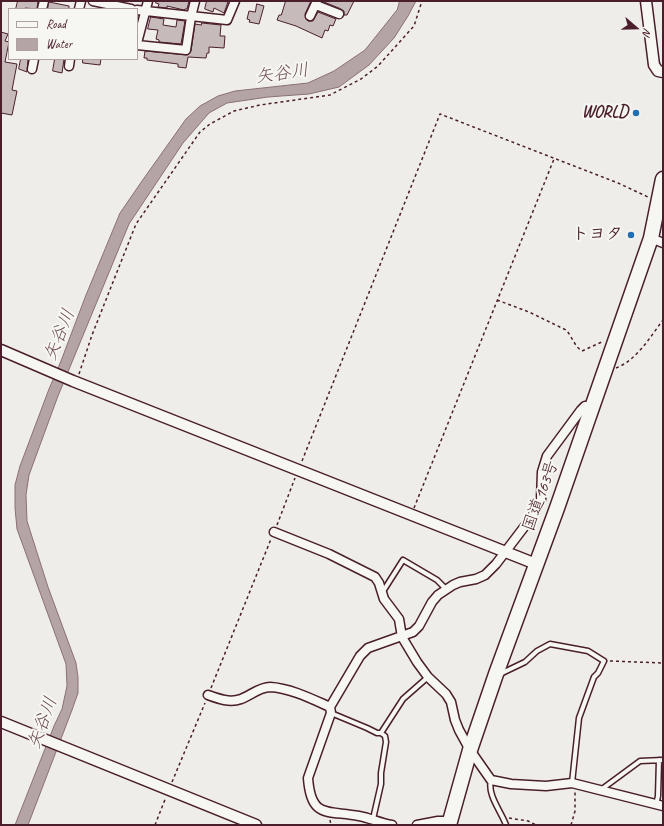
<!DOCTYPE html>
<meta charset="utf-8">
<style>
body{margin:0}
#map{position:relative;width:664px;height:826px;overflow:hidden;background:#efedea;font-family:Caveat,sans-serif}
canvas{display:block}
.frame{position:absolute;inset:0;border:2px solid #4a1f2b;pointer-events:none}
.legend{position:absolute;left:8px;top:8px;width:130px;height:52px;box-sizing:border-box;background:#f6f6f2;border:1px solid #b1a0a2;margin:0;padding:5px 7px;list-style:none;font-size:12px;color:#4a1f2b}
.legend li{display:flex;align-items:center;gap:8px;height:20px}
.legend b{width:20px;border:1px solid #b1a0a2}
.north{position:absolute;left:616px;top:8px;width:40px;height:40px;-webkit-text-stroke:3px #f6f6f2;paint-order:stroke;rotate:110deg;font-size:11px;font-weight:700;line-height:16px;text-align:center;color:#4a1f2b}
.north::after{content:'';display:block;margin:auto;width:14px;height:18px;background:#4a1f2b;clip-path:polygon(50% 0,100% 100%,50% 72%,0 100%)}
</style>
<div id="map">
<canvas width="664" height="826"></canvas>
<div class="frame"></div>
<ul class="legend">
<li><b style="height:5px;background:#f6f6f2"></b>Road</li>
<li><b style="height:11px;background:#b4a4a5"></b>Water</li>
</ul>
<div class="north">N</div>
</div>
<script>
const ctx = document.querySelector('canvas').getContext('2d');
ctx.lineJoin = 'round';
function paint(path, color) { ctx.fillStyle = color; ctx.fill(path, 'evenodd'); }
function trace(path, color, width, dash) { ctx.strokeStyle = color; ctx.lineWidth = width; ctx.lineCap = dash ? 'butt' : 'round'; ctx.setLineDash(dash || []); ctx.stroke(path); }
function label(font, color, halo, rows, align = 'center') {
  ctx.font = font + ' Caveat,"Klee One",sans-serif'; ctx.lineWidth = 4; ctx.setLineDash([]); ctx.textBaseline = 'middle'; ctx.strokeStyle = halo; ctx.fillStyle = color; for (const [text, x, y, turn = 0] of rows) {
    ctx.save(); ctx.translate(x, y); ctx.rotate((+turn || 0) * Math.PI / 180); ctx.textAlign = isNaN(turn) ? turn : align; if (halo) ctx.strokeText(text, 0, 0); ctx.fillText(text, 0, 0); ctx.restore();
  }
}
const water = new Path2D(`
 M 400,1 L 416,1 L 408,16 L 394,38 L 369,65 L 339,87 L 309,94 L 268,97 L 227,103 L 209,113 L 183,143 L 129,224 L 58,396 L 29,475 L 26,495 L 27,521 L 48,587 L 76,663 L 78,677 L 78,693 L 72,710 L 28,825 L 15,825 L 54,726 L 62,709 L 67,686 L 66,664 L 17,529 L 15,508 L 15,485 L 20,466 L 49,389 L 61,361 L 86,295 L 120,213 L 142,181 L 186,119 L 200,106 L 218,96 L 235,91 L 308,83 L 334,71 L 365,50 L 397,10 Z`);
paint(water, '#b4a4a5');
trace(water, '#8a6f74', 1);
const building = new Path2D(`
 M 18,1 L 38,1 L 37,9 L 25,8 L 24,9 L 16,9 Z
 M 156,1 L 189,1 L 187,9 L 185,9 L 184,10 L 167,6 L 167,8 L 158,7 L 159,4 L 156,3 Z
 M 207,1 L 224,1 L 228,2 L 224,13 L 214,8 L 213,12 L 205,9 Z
 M 286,1 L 311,1 L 305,14 L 306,19 L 308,21 L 313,21 L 318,12 L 336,19 L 333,26 L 330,25 L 328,31 L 325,30 L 322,38 L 296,26 L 277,20 L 279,15 L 281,15 Z
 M 322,1 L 354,1 L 347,15 L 344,15 L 344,11 L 341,9 Z
 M 49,2 L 69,6 L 69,9 L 48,9 Z
 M 257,4 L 264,6 L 259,24 L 249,22 L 250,20 L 247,19 L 249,11 L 255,12 Z
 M 151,17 L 164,19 L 163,25 L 176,27 L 177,20 L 185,21 L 181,44 L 159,42 L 159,40 L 156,39 L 158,30 L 148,29 Z
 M 202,23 L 221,25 L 220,36 L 225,36 L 224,48 L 209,47 L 209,53 L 207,53 L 206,58 L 188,57 L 186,68 L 178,67 L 178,64 L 147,60 L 147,58 L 144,58 L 145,51 L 188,55 L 191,51 L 195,24 L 201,25 Z
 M 1,32 L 8,34 L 5,41 L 9,42 L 5,62 L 17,64 L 12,90 L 17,91 L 12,115 L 1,113 Z
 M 21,59 L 28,59 L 27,72 L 19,69 Z
 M 55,59 L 64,59 L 62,73 L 53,71 Z
 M 83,59 L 101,59 L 100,65 L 83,63 Z`);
paint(building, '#c6babb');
trace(building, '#4a1f2b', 1);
const service = new Path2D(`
 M 382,593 L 403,560 L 437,580 L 446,589
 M 500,674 L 525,662 L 537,651 L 550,644 L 588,651 L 604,661 L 598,673 L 594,677 L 579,718 L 572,783
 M 331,713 L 367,728 L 377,733 L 381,733
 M 491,780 C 487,795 501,811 506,825
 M 602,789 L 640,761 L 663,760
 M 656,805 L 658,796 L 659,760
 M 373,819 L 381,784 L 381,773 L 386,742 L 385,736 L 381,733 L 403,699 L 428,677`);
const minor = new Path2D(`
 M 93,1 L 131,9
 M 316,5 L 339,14
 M 42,9 L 44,1
 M 79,9 L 81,1
 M 137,10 L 227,20 L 235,1
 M 310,16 L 317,1
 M 137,43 L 148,1
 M 137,45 L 186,50 L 191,17 L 195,1
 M 69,66 L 70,59
 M 32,69 L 34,59
 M 651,238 L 663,243
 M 274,532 L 329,554 L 375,577 L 379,583 L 384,599 L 399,619 L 402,637 L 417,662 L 428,677 L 446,694 L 451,702 L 455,720 L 459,730 L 470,750 L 491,780 L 511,784 L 546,786 L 572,783 L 663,806
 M 208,695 C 219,699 230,703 241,699 C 251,695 260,687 270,687 C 290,688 312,699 330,707
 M 392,825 C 380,823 370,818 359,816 C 327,810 311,819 308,778 L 331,713 L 330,707 L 360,656 L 368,648 L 413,632 L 419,626 L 432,602 L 438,595 L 453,585 L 460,582 L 476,579 L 485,575 L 496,564 L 534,514 L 541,500 L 542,472 L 547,456 L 581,410 L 585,406 L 592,407
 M 417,825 L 438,821 L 450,821`);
const tertiary = new Path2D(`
 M 646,1 L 654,65 L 658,71 L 663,72
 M 1,350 L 73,381 L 536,564
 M 1,722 L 256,825`);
const trunk = new Path2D(`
 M 449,825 L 470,750 L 496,674 L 557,508 L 651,238 L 663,179`);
trace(service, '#4a1f2b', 7);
trace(minor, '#4a1f2b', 11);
trace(tertiary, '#4a1f2b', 13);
trace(trunk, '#4a1f2b', 17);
trace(new Path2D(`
 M 497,300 L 529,312 L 566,330 C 572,336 574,346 582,351 L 604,341
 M 616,368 C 637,360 650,337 663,320
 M 79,374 L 92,335 L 136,224 L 200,132 L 210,124 L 234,111 L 260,105 L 330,95 L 361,79 L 378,66 L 414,26 L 422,1
 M 302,461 L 440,114 L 618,183 L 648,197
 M 414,508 L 554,159
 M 277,525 L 295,478
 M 610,661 L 663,663
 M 211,688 L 271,539
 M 172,782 L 205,703
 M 509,818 L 528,821 L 536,825
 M 330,820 L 331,825
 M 155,825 L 166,797
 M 571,825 L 575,811 L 575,792`), '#4a1f2b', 1.5, [3, 3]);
trace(service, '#f6f6f2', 4);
trace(minor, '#f6f6f2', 8);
trace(tertiary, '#f6f6f2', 10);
trace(trunk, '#f6f6f2', 14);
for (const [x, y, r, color] of [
 [636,113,4,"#1f6fb2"],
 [631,235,4,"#1f6fb2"]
]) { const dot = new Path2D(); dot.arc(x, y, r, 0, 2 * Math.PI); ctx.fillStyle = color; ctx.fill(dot); trace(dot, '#f6f6f2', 1.5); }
label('bold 17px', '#4a1f2b', '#f6f6f2', [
 ["WORLD",628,113],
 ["トヨタ",623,235]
], 'right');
label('17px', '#4a1f2b', '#f6f6f2', [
 ["国道163号",541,496,-70]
]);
label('italic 18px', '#6f4e56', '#f6f6f2', [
 ["矢谷川",282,74,-8],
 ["矢谷川",60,335,-68],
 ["矢谷川",43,723,-70]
]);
</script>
